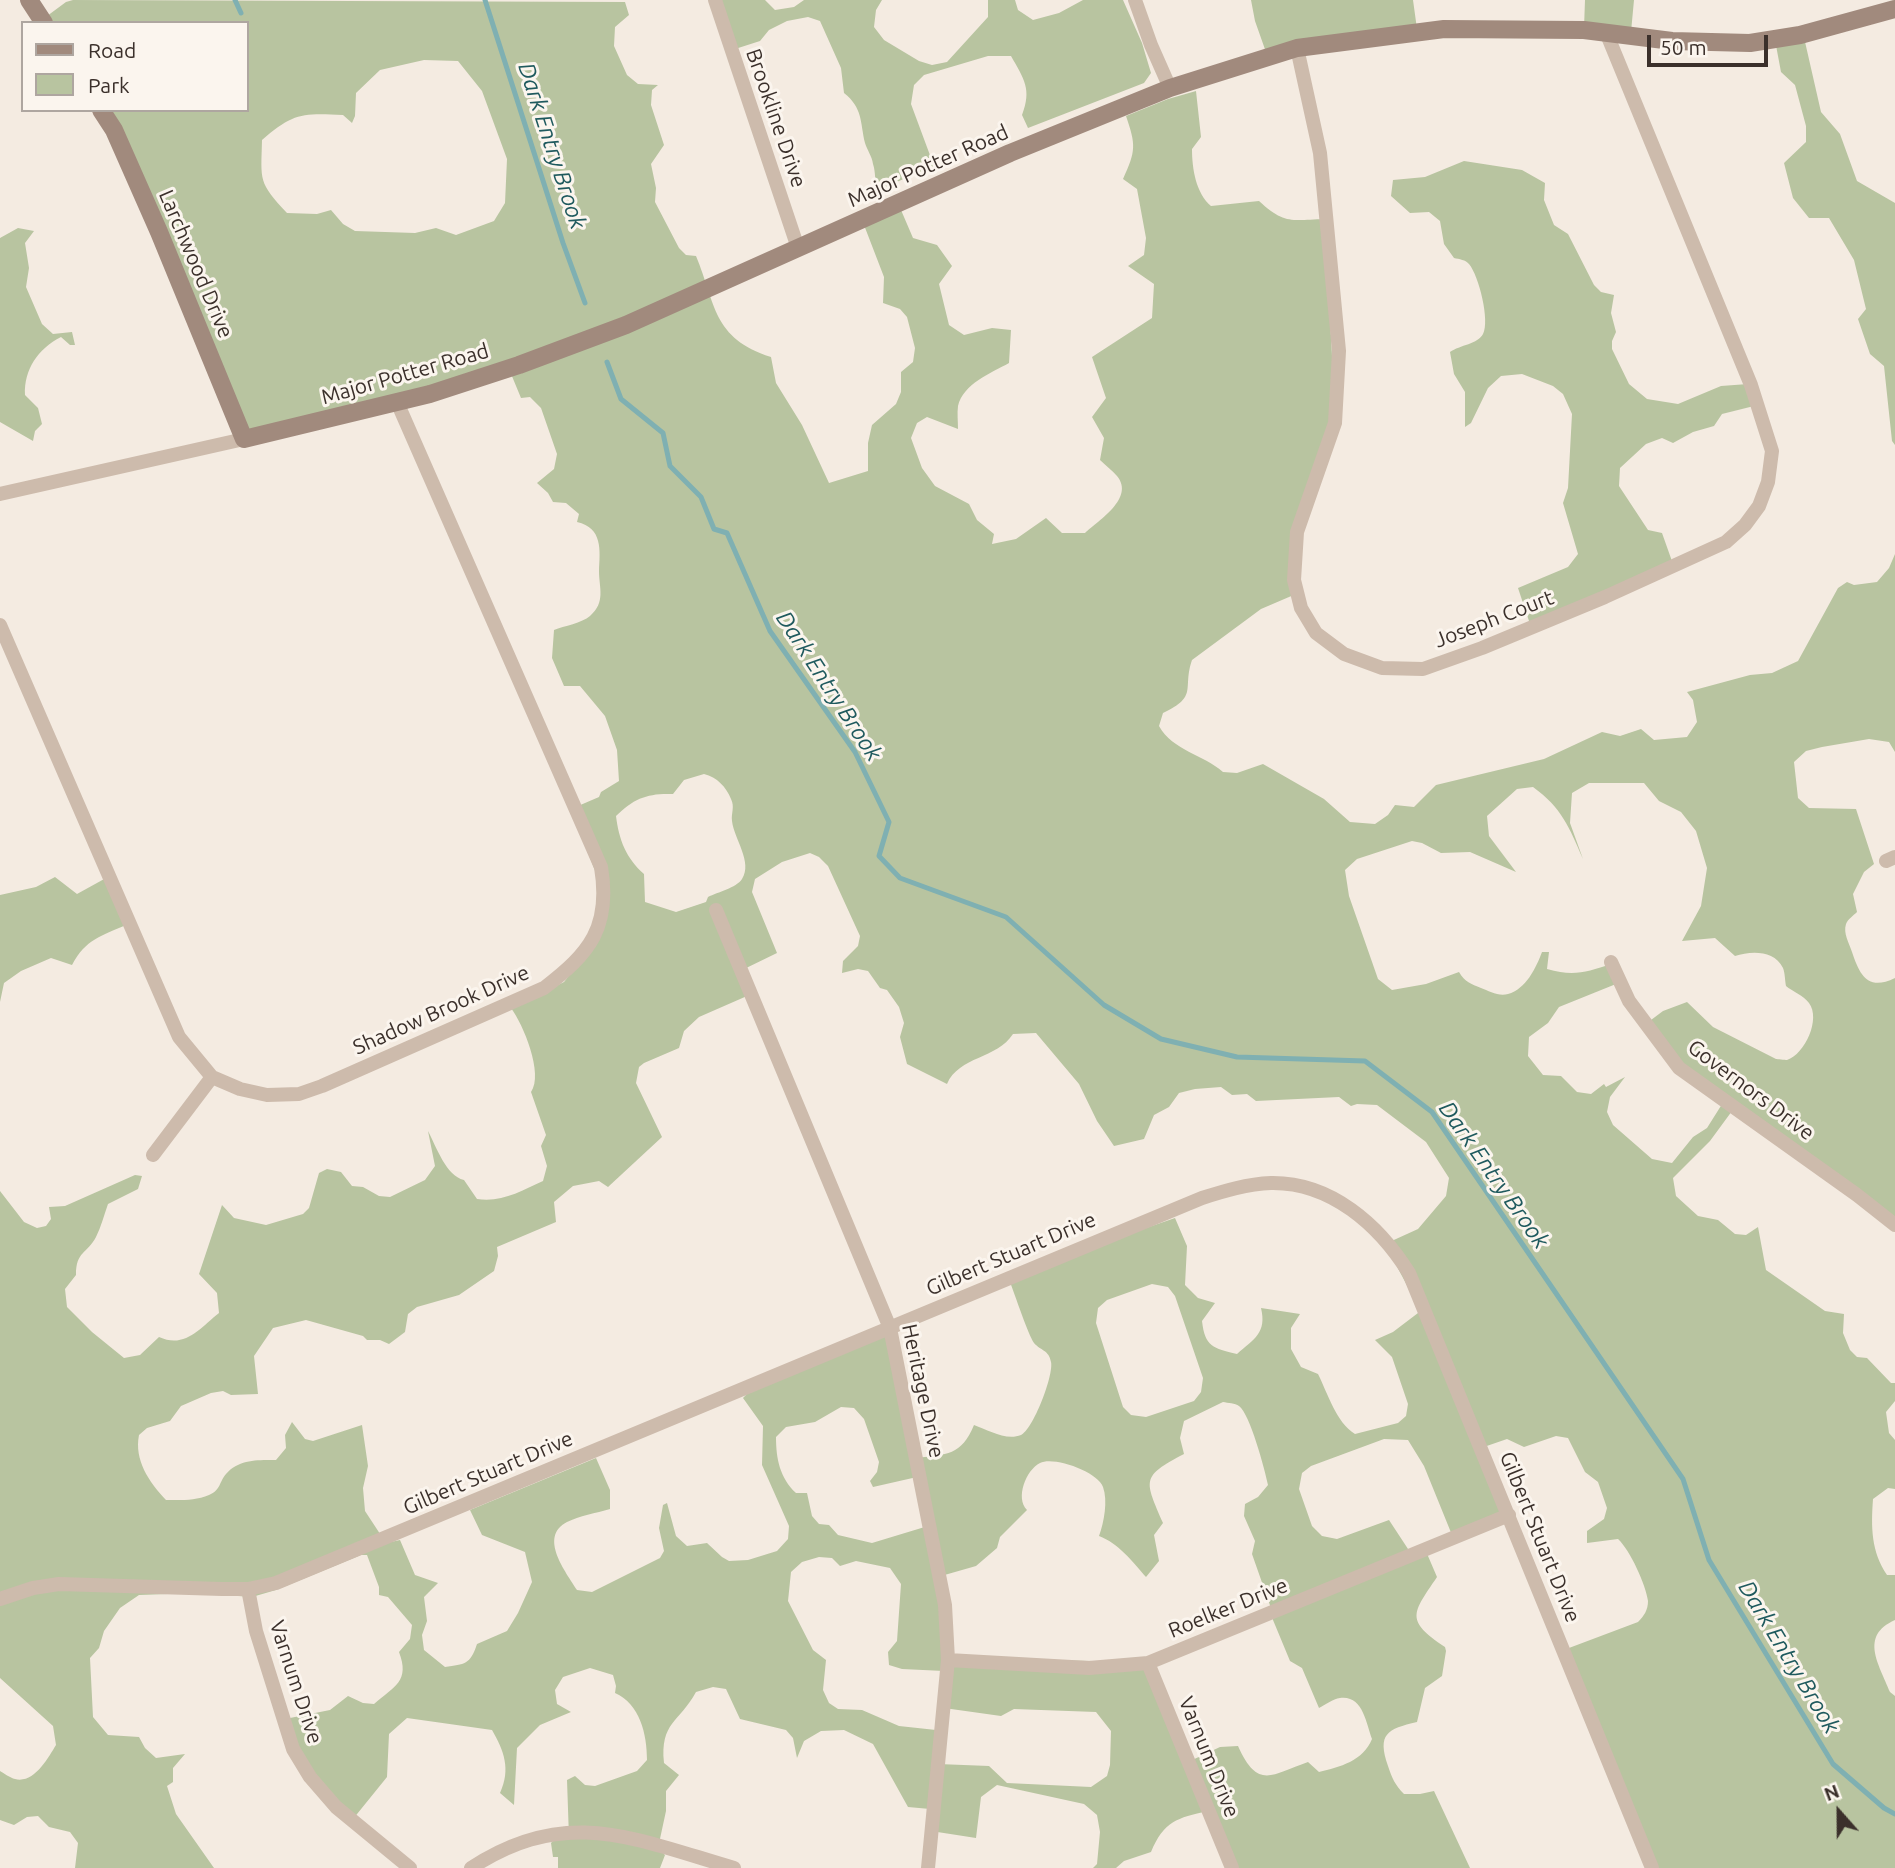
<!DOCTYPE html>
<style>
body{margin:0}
#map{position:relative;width:1895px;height:1868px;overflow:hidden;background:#f4ebe1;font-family:Ubuntu,sans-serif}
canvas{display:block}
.legend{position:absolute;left:21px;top:21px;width:228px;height:91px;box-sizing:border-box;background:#fbf5ee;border:2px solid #aea6a0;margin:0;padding:9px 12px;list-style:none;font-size:21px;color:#3b302b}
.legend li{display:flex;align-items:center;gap:14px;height:35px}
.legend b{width:35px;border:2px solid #aea6a0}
.north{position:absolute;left:1804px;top:1777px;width:70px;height:70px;-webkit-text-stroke:5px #fbf5ee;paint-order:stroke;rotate:339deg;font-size:19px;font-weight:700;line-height:28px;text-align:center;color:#3b302b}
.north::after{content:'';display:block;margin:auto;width:24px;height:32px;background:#3b302b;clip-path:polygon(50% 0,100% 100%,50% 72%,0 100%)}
.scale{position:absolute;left:1647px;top:35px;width:121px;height:32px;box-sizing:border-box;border:4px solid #3b302b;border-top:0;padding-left:9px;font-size:21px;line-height:24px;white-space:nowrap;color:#3b302b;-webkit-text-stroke:5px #fbf5ee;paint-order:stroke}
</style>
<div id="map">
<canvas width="1895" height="1868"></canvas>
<ul class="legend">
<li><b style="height:9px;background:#a18a7d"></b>Road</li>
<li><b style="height:19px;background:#b8c4a0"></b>Park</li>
</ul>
<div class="north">N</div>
<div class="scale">50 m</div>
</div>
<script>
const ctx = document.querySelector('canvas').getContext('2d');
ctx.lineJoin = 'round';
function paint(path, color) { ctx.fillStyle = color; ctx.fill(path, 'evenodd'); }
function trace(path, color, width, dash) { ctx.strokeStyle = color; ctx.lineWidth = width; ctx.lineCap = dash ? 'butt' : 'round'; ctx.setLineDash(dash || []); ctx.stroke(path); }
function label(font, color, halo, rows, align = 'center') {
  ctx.font = font + ' Ubuntu,sans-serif'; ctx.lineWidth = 6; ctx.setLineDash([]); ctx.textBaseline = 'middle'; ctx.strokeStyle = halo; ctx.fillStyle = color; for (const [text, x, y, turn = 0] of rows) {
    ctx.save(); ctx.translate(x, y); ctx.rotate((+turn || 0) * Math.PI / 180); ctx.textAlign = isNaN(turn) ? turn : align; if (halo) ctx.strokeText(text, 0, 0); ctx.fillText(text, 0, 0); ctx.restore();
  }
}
paint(new Path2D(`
 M 73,0 L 625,2 L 629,15 L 615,27 L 614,46 L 627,75 L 638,84 L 658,85 L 652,90 L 651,105 L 664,145 L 651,164 L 656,188 L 655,202 L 679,248 L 686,255 L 696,256 C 716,304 712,338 771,357 L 776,383 L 802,425 L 829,483 L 868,471 L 868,443 L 872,425 L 896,404 L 901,392 L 901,372 L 913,362 L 915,348 L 907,317 L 900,309 L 883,303 L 884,277 L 864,225 L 901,210 L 913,238 L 937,245 L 952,266 L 939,284 L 949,325 L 964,335 L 992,328 L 1011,330 L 1009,363 C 991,373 963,384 958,406 C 957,413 958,422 958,429 L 927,417 L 917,423 L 911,438 L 922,468 L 935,486 L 969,504 L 977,520 L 994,534 L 992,544 L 1016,539 L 1046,518 L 1062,533 L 1085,533 C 1099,520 1135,498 1117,476 C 1112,470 1105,465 1100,460 L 1104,438 L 1092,417 L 1106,398 L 1092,357 L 1152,318 L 1154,284 L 1128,266 L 1144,255 L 1146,238 L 1137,189 L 1123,179 C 1136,151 1136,145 1126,116 L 1168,99 L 1196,91 L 1201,137 L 1192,149 C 1192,169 1196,193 1211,206 L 1259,201 C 1285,225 1292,220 1325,219 L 1335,414 L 1296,524 L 1296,594 L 1261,609 L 1192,660 C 1182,689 1199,696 1163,713 L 1159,726 C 1173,751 1203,754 1223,772 L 1237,773 L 1263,764 L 1324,799 L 1350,822 L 1375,824 L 1388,815 L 1395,805 L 1414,807 L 1436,785 L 1544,759 L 1602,732 L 1620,736 L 1641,729 L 1654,740 L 1687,737 L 1697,722 L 1693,700 L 1687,692 L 1750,675 L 1772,673 L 1798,661 L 1838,588 L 1847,582 L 1854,585 L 1877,582 L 1889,568 L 1895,554 L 1895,752 L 1889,742 L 1869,739 L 1822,747 L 1806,751 L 1794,762 L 1798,798 L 1809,808 L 1856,809 L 1874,864 L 1864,872 L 1853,894 L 1857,912 C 1853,916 1848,919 1846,924 C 1843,933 1849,943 1852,952 C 1860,976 1868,991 1895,978 L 1895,1224 L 1732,1111 L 1710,1141 L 1673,1178 L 1676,1196 L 1698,1216 L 1718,1220 L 1735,1234 L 1746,1235 L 1758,1227 L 1766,1270 L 1825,1311 L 1844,1314 L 1843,1333 L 1850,1350 L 1857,1357 L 1867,1358 L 1891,1383 L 1895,1383 L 1895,1401 L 1886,1412 L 1889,1433 L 1895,1440 L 1895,1489 L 1888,1488 L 1873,1499 C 1871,1527 1871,1551 1887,1575 L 1895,1575 L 1895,1620 C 1859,1636 1879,1664 1890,1692 L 1895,1696 L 1895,1868 L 1650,1868 L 1561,1651 L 1638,1622 C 1644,1616 1648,1610 1648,1601 C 1646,1585 1630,1550 1618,1539 L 1587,1543 L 1587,1531 L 1604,1519 L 1607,1508 L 1598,1482 L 1585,1472 L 1568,1438 L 1556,1436 L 1524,1447 L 1507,1439 L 1478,1449 L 1502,1517 L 1452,1535 L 1424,1466 L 1408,1440 L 1384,1439 L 1311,1466 L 1302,1473 L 1299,1489 L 1312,1526 L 1322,1536 L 1337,1539 L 1389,1520 L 1410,1552 L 1425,1549 L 1437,1577 C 1412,1614 1405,1620 1445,1647 L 1446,1651 L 1442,1676 L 1425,1688 L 1417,1722 C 1387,1729 1377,1734 1388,1766 C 1392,1778 1395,1785 1404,1794 L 1420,1794 L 1434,1791 L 1470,1868 L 1231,1868 L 1208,1811 C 1177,1818 1164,1821 1151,1852 L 1124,1861 L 1116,1868 L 1093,1868 L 1097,1864 L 1100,1832 L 1097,1815 L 1084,1804 L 997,1785 L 981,1797 L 976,1838 L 931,1831 L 930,1809 L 908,1807 L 873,1744 L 844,1730 L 821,1731 L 804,1741 L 797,1758 L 793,1738 L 786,1730 L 740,1719 L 726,1689 L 713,1687 L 696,1692 C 679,1723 660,1722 664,1763 L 679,1775 L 666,1791 L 666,1811 L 658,1848 L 665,1855 L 660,1868 L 558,1868 L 558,1857 L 553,1857 L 551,1843 L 553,1841 L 569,1838 L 567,1780 L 575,1776 L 585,1785 L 595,1786 L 637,1771 L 647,1760 C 647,1734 640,1704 615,1693 L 616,1686 L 613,1675 L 590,1668 L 563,1677 L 555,1690 L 557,1704 L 571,1712 L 540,1725 L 517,1748 L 514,1805 L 500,1793 C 511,1769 504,1751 492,1730 L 407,1718 L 389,1734 L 387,1777 L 353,1819 L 310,1776 L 285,1719 L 330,1710 L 348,1696 L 363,1703 L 374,1704 C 395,1686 410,1681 399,1652 L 410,1639 L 412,1625 L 388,1597 L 379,1595 L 379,1587 L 367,1555 L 361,1555 L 276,1590 L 252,1597 L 196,1593 L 139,1595 L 120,1608 L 104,1631 L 99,1648 L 90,1658 L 93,1717 L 108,1735 L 139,1737 L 145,1748 L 156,1758 L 185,1754 L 173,1768 L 173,1782 L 167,1786 L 176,1814 L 214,1868 L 75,1868 L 78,1843 L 70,1832 L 49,1827 L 38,1816 L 27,1817 L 14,1825 L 0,1820 L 0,1771 C 4,1773 10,1778 15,1779 C 34,1784 48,1758 56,1745 L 53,1726 L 0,1678 L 0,1191 L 24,1222 L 37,1228 L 46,1226 L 51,1219 L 49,1207 L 65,1206 L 135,1175 L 142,1176 L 138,1189 L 108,1204 C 104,1215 101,1227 96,1237 C 87,1254 76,1251 76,1275 L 65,1289 L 67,1307 L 92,1332 L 124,1358 L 140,1355 L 159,1337 C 185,1349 200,1328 219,1313 L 217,1293 L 199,1274 L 222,1205 L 234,1218 L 266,1225 L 303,1214 L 309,1208 L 319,1173 L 327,1169 L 341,1172 L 352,1186 L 363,1187 L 379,1196 L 390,1197 L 425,1180 L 435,1166 L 428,1131 C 436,1146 446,1176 464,1180 L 477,1199 C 501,1203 521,1191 543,1181 L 547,1166 L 541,1146 L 546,1135 L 531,1092 C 544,1074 523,1024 511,1008 L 564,982 L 590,949 L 599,909 L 599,881 L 571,809 L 599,797 L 601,792 L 619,781 L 617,750 L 605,716 L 580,686 L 564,686 L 552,658 L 554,630 C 564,626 582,623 590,616 C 606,602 599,588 599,571 C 600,550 603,528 577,522 L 579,514 L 566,503 L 553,502 L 548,493 L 537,483 L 554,469 L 557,454 L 541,408 L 530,397 L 521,398 L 509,369 L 250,437 L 100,110 L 247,110 L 247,23 L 44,23 L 43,19 L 66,2 ZM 424,60 L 458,61 L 482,91 L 507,159 L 505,203 L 494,221 L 456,235 L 436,228 L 415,233 L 355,231 L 343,224 L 331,210 L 317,214 L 287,213 C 258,182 261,181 262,140 C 293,113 302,113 343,115 L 352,123 L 355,116 L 356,93 L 380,70 ZM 704,774 C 717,777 726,787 731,799 C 735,807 731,813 732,821 C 734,839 753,862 742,879 C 736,888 718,892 708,897 L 706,902 L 676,912 L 645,902 L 644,874 C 626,858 619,840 616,816 C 634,798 648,793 673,794 L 684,780 ZM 1589,783 L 1644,783 L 1659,801 L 1681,812 L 1696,831 L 1707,868 L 1701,906 L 1682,941 L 1715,938 L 1735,956 C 1751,951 1774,950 1783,968 C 1785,973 1785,981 1786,986 C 1792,991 1804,996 1809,1003 C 1821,1019 1805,1054 1787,1060 C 1785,1060 1777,1059 1776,1059 L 1713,1027 L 1687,1002 L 1663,1011 L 1647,1023 L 1683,1072 L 1724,1101 L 1707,1128 L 1693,1137 L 1672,1163 L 1652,1159 L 1613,1125 L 1607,1112 L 1610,1097 L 1625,1077 L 1606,1087 L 1604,1084 L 1591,1094 L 1577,1092 L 1561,1076 L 1543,1075 L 1528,1056 L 1529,1037 L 1548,1023 L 1559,1007 L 1616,984 L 1612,964 C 1586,972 1574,977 1547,969 L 1549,952 L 1542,952 C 1536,968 1526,989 1508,994 C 1499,997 1489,991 1481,988 C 1471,984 1465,982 1459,972 L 1426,984 L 1392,990 L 1378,979 L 1349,896 L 1345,870 L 1357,859 L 1412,841 L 1422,843 L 1441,853 L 1470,852 L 1516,872 L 1489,836 L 1487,816 L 1517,789 L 1533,787 C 1562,808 1569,827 1583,859 L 1570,823 L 1572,793 ZM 810,853 L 819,857 L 828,866 L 860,936 L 858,946 L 843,961 L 842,973 L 858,969 L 868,971 L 880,988 L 887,990 L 899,1007 L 904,1023 L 900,1037 L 907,1064 L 947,1084 C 959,1056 997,1059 1013,1034 L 1036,1033 L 1079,1084 L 1097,1121 L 1114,1146 L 1144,1139 L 1154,1115 L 1169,1107 L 1179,1093 L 1195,1089 L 1221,1087 L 1232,1095 L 1247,1094 L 1256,1101 L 1339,1097 L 1351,1106 L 1357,1104 L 1377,1105 L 1426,1142 L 1449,1178 L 1446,1196 L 1418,1229 L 1385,1244 L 1419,1308 L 1418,1313 L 1393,1332 L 1375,1340 L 1392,1357 L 1408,1404 L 1406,1416 L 1398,1423 L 1355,1434 C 1336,1422 1328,1394 1318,1374 L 1301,1367 L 1291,1349 L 1291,1328 L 1300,1314 L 1261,1308 C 1267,1333 1254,1339 1237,1354 C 1213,1348 1205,1347 1202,1321 L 1215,1303 L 1198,1298 L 1185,1285 L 1187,1246 L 1175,1218 L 1120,1237 L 1010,1282 C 1015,1295 1028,1334 1034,1343 C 1041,1351 1049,1350 1051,1362 C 1054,1375 1033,1430 1021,1435 C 1006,1441 988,1430 974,1425 C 961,1456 947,1454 917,1458 L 892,1336 L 884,1335 L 747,1394 L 743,1398 L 763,1426 L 762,1465 L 789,1526 L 788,1539 L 777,1551 L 748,1560 L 729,1561 L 722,1557 L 707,1543 L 687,1546 L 676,1536 L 667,1503 L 663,1505 L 659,1528 L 664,1551 L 660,1558 L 592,1592 L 577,1590 C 566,1572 538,1537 567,1522 C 579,1516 596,1513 610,1509 L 610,1490 L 596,1458 L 470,1510 L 482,1535 L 525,1552 L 532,1582 L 518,1613 L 507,1631 L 477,1644 C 470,1665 465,1664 445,1667 L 424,1650 L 422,1635 L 427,1621 L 424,1597 L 438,1583 L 415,1575 L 400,1540 L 386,1543 L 365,1511 L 363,1488 L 368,1466 L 362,1425 L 313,1441 L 305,1439 L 292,1422 L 285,1435 L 286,1448 L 276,1460 C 258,1460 239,1459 226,1474 C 219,1482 221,1490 209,1495 C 195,1501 180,1500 166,1500 C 149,1482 134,1460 139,1435 L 147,1428 L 170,1421 L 181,1406 L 211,1393 L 223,1391 L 231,1395 L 258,1394 L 254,1356 L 273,1328 L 306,1320 L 363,1336 L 367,1340 L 380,1340 L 389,1344 L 405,1332 L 408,1314 L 417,1307 L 459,1295 L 494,1271 L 498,1256 L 497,1247 L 556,1222 L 554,1202 L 573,1186 L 599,1181 L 608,1187 L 662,1137 L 636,1083 L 639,1067 L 644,1063 L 679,1048 L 684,1031 L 699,1017 L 747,996 L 740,971 L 777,953 L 752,892 L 755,879 L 782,862 ZM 1152,1284 L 1168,1287 L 1175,1296 L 1203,1378 L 1201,1392 L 1194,1401 L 1146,1417 L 1131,1415 L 1123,1407 L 1096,1323 L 1098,1308 L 1107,1300 ZM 1223,1402 C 1228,1403 1235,1403 1239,1406 C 1250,1414 1265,1470 1268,1485 L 1258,1497 L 1245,1504 L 1244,1516 L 1255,1541 L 1252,1554 L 1272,1611 L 1273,1620 L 1290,1661 L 1302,1668 L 1319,1708 C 1325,1705 1333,1699 1340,1698 C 1363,1695 1366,1723 1372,1739 C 1363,1761 1340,1767 1319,1772 L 1308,1762 C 1271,1775 1258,1790 1238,1746 L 1220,1747 L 1188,1762 L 1141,1662 L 947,1658 L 941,1576 L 976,1566 L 997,1548 L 1000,1537 L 1027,1510 C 1015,1498 1026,1470 1040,1463 C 1054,1456 1098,1472 1103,1487 C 1108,1501 1104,1522 1099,1536 C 1118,1543 1133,1562 1146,1577 L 1159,1561 L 1154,1535 L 1163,1523 C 1145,1480 1140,1477 1184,1454 L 1180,1438 L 1184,1421 ZM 841,1407 L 854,1408 L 864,1419 L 879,1462 L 877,1472 L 870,1481 L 873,1487 L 917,1477 L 928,1526 L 872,1543 L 838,1535 L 829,1525 L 819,1524 L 812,1516 L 807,1493 L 796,1493 C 780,1478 776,1459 776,1437 L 786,1427 L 815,1422 ZM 819,1557 L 832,1558 L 840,1566 L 856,1561 L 890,1568 L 901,1584 L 897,1641 L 888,1652 L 889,1665 L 902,1669 L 944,1671 L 944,1708 L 1001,1716 L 1014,1709 L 1096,1712 L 1111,1731 L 1110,1765 L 1107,1776 L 1091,1787 L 1007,1783 L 989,1766 L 938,1764 L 936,1730 L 899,1726 L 862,1710 L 838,1709 L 829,1703 L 823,1690 L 826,1660 L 813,1650 L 788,1601 L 791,1572 L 802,1562 Z
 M 714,0 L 765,0 L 775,10 L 794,7 L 804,0 L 882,0 L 876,10 L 874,27 L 884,40 L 919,61 L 932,65 L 947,62 L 988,17 L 988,0 L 1015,0 L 1018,10 L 1033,20 L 1059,13 L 1083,0 L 1123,0 L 1142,43 L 1151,73 L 1144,83 L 1028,128 L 1022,115 C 1032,89 1024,79 1011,56 L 988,56 L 924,75 L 914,85 L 911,104 L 934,166 L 878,190 C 874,180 876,173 873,164 C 872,156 867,150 865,143 C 860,122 863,108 844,93 L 841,68 L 820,21 L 808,17 L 787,21 L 769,30 L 760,41 L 732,50 Z
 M 1251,0 L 1413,0 L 1417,29 L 1267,55 L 1255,21 Z
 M 1585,0 L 1634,0 L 1631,32 L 1584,28 Z
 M 1803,33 L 1821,112 L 1840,134 L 1857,181 L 1895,203 L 1895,445 L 1892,441 L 1884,366 L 1870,354 L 1858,319 L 1866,309 L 1854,260 L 1829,218 L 1809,218 L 1793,198 L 1784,163 L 1806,142 L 1806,126 L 1795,85 L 1781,72 L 1775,40 Z
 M 1464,161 L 1522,170 L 1545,183 L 1544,200 L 1554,225 L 1568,234 L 1594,285 L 1601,292 L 1614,295 L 1611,313 L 1616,332 L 1612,341 L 1612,349 L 1629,384 L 1647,399 L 1678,404 L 1721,386 L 1748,384 L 1754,406 L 1722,414 L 1714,426 L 1693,432 L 1673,443 L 1662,438 L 1646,444 L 1620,468 L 1619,486 L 1648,530 L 1662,533 L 1673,564 L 1530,624 L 1518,588 L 1568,567 L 1578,554 L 1563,503 L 1568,488 L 1572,414 L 1563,394 L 1553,386 L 1522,374 L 1501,376 L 1488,388 L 1471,423 L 1465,427 L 1465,392 L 1454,374 L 1450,352 C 1460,345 1478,344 1483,334 C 1490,321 1479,276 1469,264 C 1466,260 1459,259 1454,258 L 1444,244 L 1440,221 L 1429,212 L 1410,213 L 1391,196 L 1393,180 L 1425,177 Z
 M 18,228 L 34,231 L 25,243 L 29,268 L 26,287 L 42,324 L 53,334 L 72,332 L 75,345 L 70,345 L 61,337 C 38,349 24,369 25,395 L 38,408 L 42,424 L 35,431 L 33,441 L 0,422 L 0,238 Z
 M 55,877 L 77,894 L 106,878 L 126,925 C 101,936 86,939 72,965 L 51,958 L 21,971 L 4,983 L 0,1002 L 0,895 L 36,887 Z`), '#b8c4a0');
trace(new Path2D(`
 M 235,0 L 241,13
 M 485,0 L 563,243 L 585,303
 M 607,362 L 621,399 L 663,433 L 670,466 L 701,497 L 714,529 L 727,533 L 770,631 L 855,752 L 889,822 L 879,856 L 900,878 L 1006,917 L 1104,1005 L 1161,1039 L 1237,1057 L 1365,1061 L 1432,1112 L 1683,1479 L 1709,1560 L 1833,1764 L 1884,1808 L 1895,1814`), '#7fb0b2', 5);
trace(new Path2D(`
 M 715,0 L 798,248
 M 1135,0 L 1151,45 L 1170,88
 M 1297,48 L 1320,153 L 1339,351 L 1335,423 L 1297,532 L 1294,580 L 1301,608 L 1316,633 L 1344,654 L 1382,668 L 1423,669 L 1482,648 L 1605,597 L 1726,542 L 1745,525 L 1759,506 L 1768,482 L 1772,451 L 1751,385 L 1606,32
 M 0,494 L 244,439
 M 0,625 L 179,1037 L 212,1077 L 240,1089 L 267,1095 L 299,1094 L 322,1086 L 544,988 C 590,953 611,927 601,867 L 397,402
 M 1886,861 L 1895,857
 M 716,910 L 890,1328 L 945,1605 L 948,1660 L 928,1868
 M 1611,962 L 1629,1001 L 1679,1068 L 1857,1195 L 1895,1225
 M 153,1155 L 212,1077
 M 248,1589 L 256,1631 L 293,1749 L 310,1777 L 336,1807 L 410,1868
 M 0,1599 L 33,1588 L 59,1584 L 222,1589 L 248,1589 L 276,1583 L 1202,1198 C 1224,1191 1247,1184 1271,1183 C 1331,1182 1379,1225 1409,1273 L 1652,1868
 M 948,1660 L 1089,1668 L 1148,1663 L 1509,1515
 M 1148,1663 L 1232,1868
 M 471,1868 C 567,1805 634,1839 734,1868`), '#cdbbac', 14);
trace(new Path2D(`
 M 29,0 L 44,23
 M 101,110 L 114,130 L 159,232 L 244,439 L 430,394 L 519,365 L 626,325 L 1010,153 L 1170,88 L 1297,48 L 1444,29 L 1584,30 L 1672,41 L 1750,43 L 1800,35 L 1895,9`), '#a18a7d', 18);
label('21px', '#3b302b', '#fbf5ee', [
 ["Brookline Drive",776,118,71],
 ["Major Potter Road",928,166,-24],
 ["Larchwood Drive",196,264,67],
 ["Major Potter Road",405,374,-16],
 ["Joseph Court",1494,619,-21],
 ["Shadow Brook Drive",441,1010,-24],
 ["Governors Drive",1751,1090,37],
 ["Gilbert Stuart Drive",1011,1254,-23],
 ["Heritage Drive",923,1391,78],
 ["Gilbert Stuart Drive",488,1473,-23],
 ["Gilbert Stuart Drive",1540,1537,68],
 ["Roelker Drive",1228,1608,-22],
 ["Varnum Drive",296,1682,72],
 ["Varnum Drive",1209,1757,68]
]);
label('italic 23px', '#1f5a5e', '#fbf5ee', [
 ["Dark Entry Brook",552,146,72],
 ["Dark Entry Brook",829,686,57],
 ["Dark Entry Brook",1494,1175,55],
 ["Dark Entry Brook",1789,1657,59]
]);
</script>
